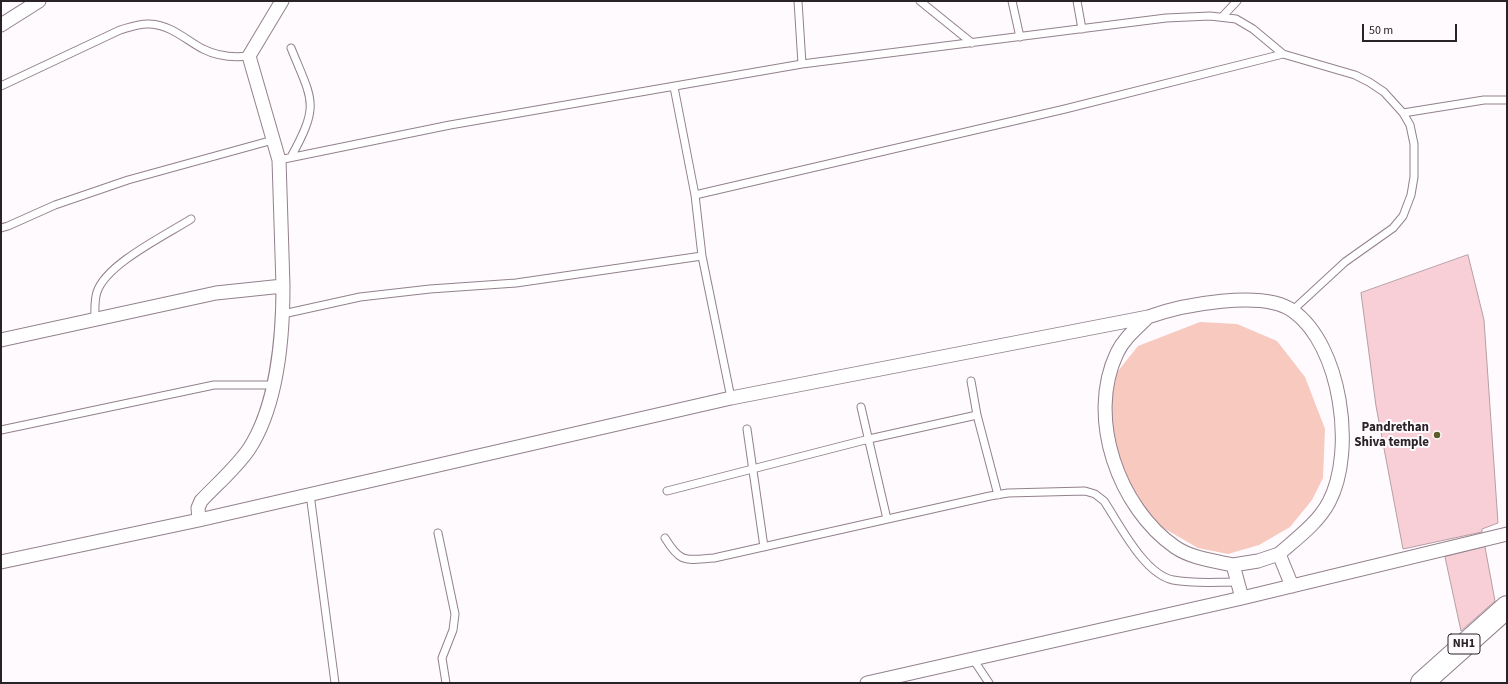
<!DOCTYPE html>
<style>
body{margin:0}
#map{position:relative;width:1508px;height:684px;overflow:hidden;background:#fefafd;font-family:"Source Sans 3",sans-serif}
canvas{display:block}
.frame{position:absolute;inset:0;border:2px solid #292227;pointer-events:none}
.scale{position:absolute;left:1362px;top:24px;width:95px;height:18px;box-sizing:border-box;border:2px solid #292227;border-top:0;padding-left:5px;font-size:12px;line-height:14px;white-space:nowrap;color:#292227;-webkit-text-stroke:3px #fefafd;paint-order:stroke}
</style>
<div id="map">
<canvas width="1508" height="684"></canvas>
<div class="frame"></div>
<div class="scale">50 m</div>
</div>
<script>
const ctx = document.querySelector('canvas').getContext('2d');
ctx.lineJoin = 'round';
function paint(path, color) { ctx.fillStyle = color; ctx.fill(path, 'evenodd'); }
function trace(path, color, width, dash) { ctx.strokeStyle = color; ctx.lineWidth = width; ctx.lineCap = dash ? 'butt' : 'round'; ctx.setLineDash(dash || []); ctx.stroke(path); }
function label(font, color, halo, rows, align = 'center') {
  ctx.font = font + ' "Source Sans 3",sans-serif'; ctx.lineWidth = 4; ctx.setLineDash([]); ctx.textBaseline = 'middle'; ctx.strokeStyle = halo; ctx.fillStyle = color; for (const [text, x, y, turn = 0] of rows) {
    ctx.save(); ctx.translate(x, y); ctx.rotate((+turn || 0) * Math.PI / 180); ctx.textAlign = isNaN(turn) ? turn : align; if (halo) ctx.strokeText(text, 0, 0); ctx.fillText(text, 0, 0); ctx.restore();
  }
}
paint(new Path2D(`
 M 1200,322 L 1237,324 L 1277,341 L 1305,377 L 1325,429 L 1323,478 L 1312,500 L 1290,527 L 1259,545 L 1228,554 L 1198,548 L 1153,522 L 1135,495 L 1116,459 L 1109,426 L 1114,376 L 1138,346 Z`), '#f7c9bf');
const building = new Path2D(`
 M 1468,255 L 1484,320 L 1498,523 L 1482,529 L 1482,532 L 1403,549 L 1376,406 L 1361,293 Z
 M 1485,547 L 1495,601 L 1461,631 L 1445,557 Z`);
paint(building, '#f9cfd7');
trace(building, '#b69ea3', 1);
const service = new Path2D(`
 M 798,1 L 802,64
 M 920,1 L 972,43
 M 1012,1 L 1020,37
 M 1077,1 L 1082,29
 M 1222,17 L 1237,1
 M 1,86 L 120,30 C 130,27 140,23 150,24 C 171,25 186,40 203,49 C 217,56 233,58 249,56
 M 674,87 L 695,195 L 702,256 L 731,398
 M 1403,113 L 1484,100 L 1507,100
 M 291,157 C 320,104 313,102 291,48
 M 279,160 L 450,125 L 802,64 L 1166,18 L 1210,16 L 1236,19 L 1253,29 L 1283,54 L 1355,75 L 1369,82 L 1384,92 L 1403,113 L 1410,125 L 1414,144 L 1414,177 L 1411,195 L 1403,216 L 1393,228 L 1345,262 L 1293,310
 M 695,195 L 1065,109 L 1283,54
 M 1,228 L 8,226 L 55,205 L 128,180 L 273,140
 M 283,314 L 360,297 L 430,289 L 516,283 L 702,256
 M 95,320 C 95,310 94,301 97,292 C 106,264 166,235 191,219
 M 971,381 L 977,415 L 998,495
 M 861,407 L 887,519
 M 747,429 L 764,547
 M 1,430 L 214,385 L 274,385
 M 667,491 L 869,439 L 977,415
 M 310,494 L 335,683
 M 438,533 L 455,614 L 453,630 L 442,658 L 446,683
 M 665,538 C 681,564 685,560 714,558 L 990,496 L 1008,493 L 1085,491 L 1095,494 L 1104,501 C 1120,525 1144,574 1173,580 C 1194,584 1217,582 1237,582
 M 973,659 L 989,683`);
const minor = new Path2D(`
 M 282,1 L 249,56 L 279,160 L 283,286
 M 1,25 L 39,1
 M 1148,317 C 1137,328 1124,338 1117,353 C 1086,418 1119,508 1175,547 C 1191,558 1214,561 1233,565 L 1242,598
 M 1,340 L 216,293 L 283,286 C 283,337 277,406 249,449 C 236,468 217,484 201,501 L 198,508 L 199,520
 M 1,562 L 199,520 L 731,398 L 1148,317 C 1181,305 1263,289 1293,311 C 1341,345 1356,451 1329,502 C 1318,523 1297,538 1279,554 L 1292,586
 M 1233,565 L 1258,561 L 1279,554
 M 867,683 L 1242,598 L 1507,534`);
const trunk = new Path2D(`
 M 1422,683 L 1507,607`);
trace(service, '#93818d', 9);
trace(minor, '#93818d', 15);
trace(trunk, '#93818d', 24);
trace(service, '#fff', 7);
trace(minor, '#fff', 13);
trace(trunk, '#fff', 22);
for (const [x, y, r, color] of [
 [1437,435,4,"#5c5d2b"]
]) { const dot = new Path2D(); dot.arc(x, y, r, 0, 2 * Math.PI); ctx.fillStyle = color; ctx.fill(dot); trace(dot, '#fefafd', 1.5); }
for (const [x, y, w] of [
 [1464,644,32]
]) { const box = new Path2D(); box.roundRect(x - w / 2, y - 10, w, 20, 3); ctx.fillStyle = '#fefafd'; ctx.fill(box); trace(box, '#292227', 1); }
label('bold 12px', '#292227', null, [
 ["NH1",1464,644]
]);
label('bold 13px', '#292227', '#fefafd', [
 ["Pandrethan",1429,428],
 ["Shiva temple",1429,443]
], 'right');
</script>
